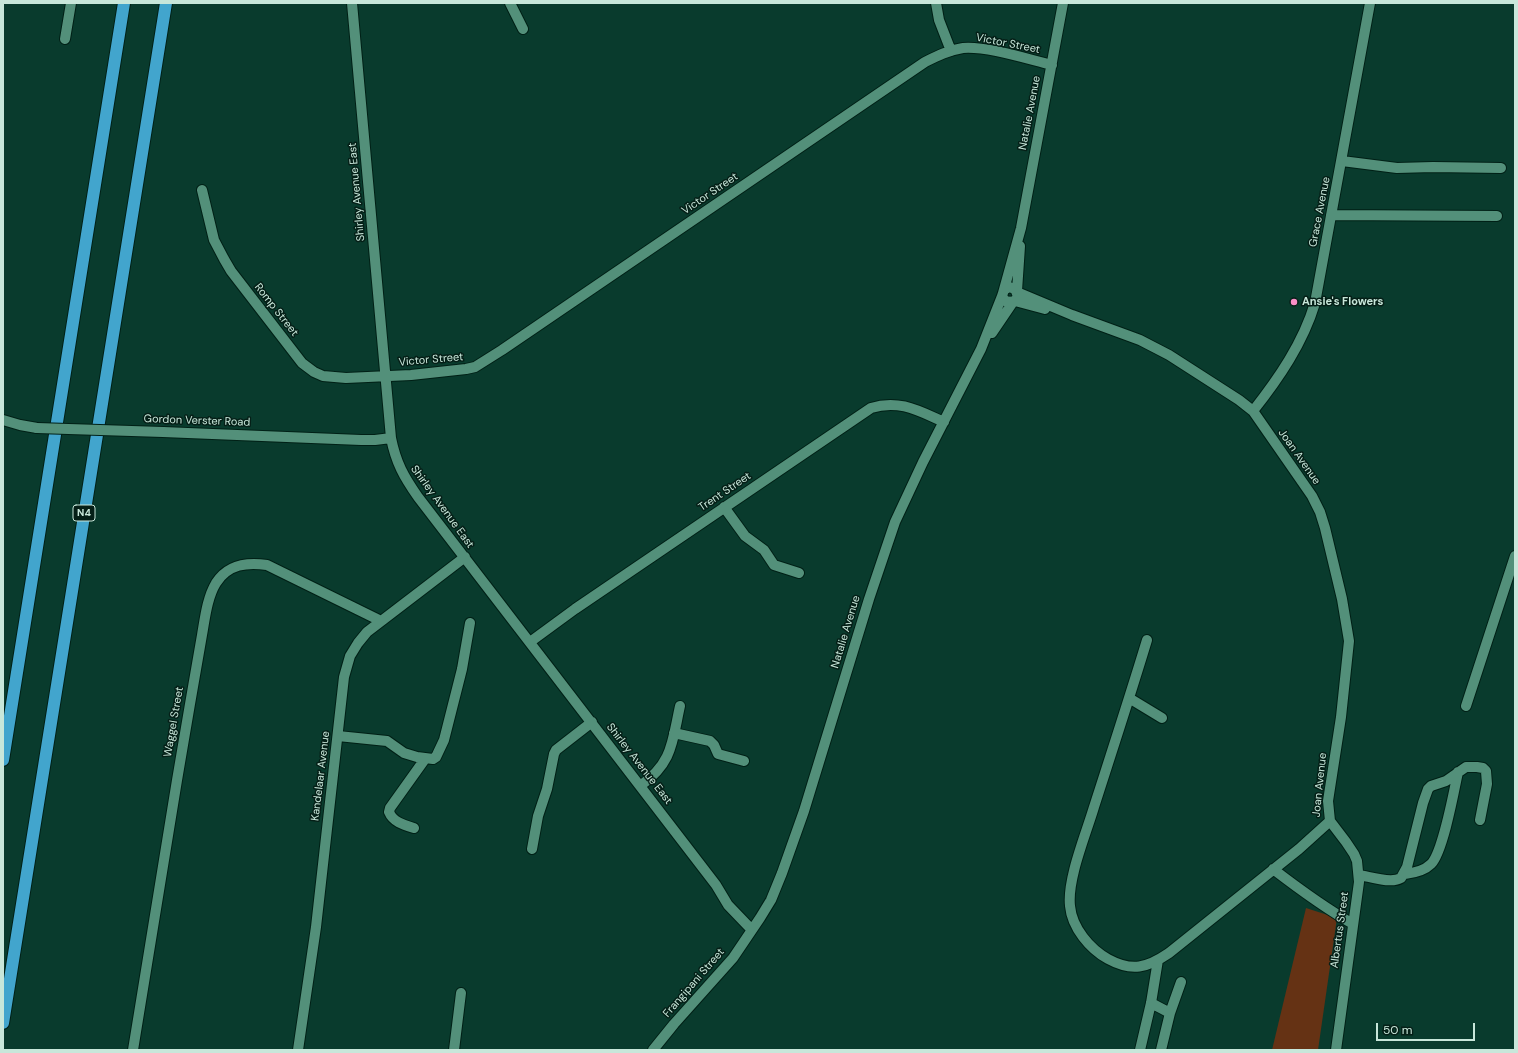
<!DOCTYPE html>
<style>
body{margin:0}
#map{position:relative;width:1518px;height:1053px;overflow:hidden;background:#093b2d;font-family:"DM Sans",sans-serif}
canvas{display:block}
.frame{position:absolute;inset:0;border:4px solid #c8e7da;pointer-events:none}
.scale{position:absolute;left:1376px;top:1023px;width:99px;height:18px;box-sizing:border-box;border:2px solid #c8e7da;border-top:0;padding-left:5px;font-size:12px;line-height:14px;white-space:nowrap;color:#c8e7da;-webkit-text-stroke:3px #051f17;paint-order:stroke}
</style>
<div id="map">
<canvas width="1518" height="1053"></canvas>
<div class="frame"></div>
<div class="scale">50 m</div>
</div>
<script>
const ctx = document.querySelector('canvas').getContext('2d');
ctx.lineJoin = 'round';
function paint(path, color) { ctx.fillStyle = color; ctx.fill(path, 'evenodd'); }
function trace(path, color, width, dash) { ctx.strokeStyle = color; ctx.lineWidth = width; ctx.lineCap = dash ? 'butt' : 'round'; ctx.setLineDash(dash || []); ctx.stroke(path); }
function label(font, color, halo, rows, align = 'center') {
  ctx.font = font + ' "DM Sans",sans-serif'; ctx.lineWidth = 3; ctx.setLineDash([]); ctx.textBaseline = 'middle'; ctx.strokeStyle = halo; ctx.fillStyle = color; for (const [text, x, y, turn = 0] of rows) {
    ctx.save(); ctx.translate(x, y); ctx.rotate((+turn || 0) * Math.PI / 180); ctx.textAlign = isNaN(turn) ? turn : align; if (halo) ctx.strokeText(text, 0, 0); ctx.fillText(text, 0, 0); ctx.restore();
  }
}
paint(new Path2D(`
 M 1306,908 L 1337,918 L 1318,1050 L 1272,1050 Z`), '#653214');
const minor = new Path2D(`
 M 352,3 L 391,438 C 396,463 404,477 418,497 L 716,885 L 728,905 L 752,930
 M 510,3 L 523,29
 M 936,3 L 939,20 L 951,51
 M 65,39 L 71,3
 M 1342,161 L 1397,168 L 1433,167 L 1501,168
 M 202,190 L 214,240 L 224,259 L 231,271 L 302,363 L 314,372 L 323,376 L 346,378 L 411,375 L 466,369 L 475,367 L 502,350 L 925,62 C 937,56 949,50 963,48 C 987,46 1027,59 1052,65
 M 1331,215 L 1497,216
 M 1004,290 L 1009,287 L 1015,289 L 1018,296 L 1015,301 L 1010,302 L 1005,301 L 1002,296 L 1003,293 L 1021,228 L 1063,3
 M 1017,291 L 1020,246
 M 1017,292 L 1072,315 L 1140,340 L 1169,355 L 1239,400 L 1253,411 L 1312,496 L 1320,512 L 1325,528 L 1342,599 L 1349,641 L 1341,717 L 1328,801 L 1330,821 L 1346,842 L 1354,854 L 1357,861 L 1359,882 L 1336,1050
 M 1015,301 L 1045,309
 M 992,333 L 1013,302
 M 1253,411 C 1279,378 1303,343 1315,303 L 1370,3
 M 3,420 L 20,425 L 37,428
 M 163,432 L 361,440 L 375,440 L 391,438
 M 724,507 L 745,536 L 764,550 L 774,565 L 799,573
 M 1147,640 C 1130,696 1112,751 1094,807 C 1086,834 1067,879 1070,906 C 1072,928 1090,949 1108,959 C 1132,972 1147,968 1169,953 L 1299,849 L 1330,821
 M 530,642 L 575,609 L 871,408 C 899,399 919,411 944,422
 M 1129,698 L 1162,718
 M 1466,706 L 1515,556
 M 674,733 L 710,741 L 714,745 L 718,754 L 744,761
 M 338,736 L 387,741 L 404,753 L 417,757 L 433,759 L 436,757 L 444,740 L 462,669 L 470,623
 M 640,786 C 673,763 672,742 680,706
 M 414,828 C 404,825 393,822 389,812 L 390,808 L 425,759
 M 532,849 L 538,816 L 547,789 L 554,754 L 556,750 L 592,722
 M 1273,869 C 1299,889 1325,908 1353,924
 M 1405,874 C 1414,873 1424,871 1431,864 C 1443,852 1454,791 1458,772
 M 1359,875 C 1371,877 1391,884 1401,878 L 1407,867 L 1423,803 L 1428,789 L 1431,786 L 1446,781 L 1466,767 L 1477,767 L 1483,768 L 1486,771 L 1487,784 L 1480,820
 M 1151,1003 L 1170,1013 L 1161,1050
 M 1170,1013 L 1181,982
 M 133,1050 C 152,934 170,819 190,704 C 194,681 198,658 202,635 C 205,618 207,598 216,583 C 228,564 247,562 267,565 L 381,621
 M 298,1050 L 316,927 L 344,677 L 350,656 L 358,643 L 367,632 L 465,557
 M 454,1050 L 461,993
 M 653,1050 L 674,1024 L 733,958 L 760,918 L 771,900 L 782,873 L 804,811 L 869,599 L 895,522 L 923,462 L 981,349 L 1002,296
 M 1140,1050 L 1151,1003 L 1158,960`);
const highway = new Path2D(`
 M 3,760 L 124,3
 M 3,1023 L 166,3`);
trace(minor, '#002016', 12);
trace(highway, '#002016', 14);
trace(minor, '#53907a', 10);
trace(highway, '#42a5cd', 12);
const minorBridge = new Path2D(`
 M 37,428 L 163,432`);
trace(minorBridge, '#002016', 12, []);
trace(minorBridge, '#53907a', 10);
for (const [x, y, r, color] of [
 [1294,302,4,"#fa8fc7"]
]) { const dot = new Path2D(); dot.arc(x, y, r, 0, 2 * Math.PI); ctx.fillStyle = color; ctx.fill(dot); trace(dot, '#051f17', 1.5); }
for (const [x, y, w] of [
 [84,513,22]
]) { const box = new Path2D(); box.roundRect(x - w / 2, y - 8, w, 16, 3); ctx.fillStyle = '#051f17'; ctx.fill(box); trace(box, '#c8e7da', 1); }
label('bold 10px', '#c8e7da', null, [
 ["N4",84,513]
]);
label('11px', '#c8e7da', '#051f17', [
 ["Victor Street",1008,44,11],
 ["Natalie Avenue",1030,113,-79],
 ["Shirley Avenue East",357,192,-95],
 ["Victor Street",710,194,-34],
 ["Grace Avenue",1320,212,-79],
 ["Romp Street",276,310,52],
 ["Victor Street",431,360,-5],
 ["Gordon Verster Road",197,421,2],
 ["Joan Avenue",1299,457,55],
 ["Trent Street",725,492,-34],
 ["Shirley Avenue East",442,507,54],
 ["Natalie Avenue",846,632,-73],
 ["Waggel Street",174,722,-80],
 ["Shirley Avenue East",639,764,52],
 ["Kandelaar Avenue",321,776,-83],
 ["Joan Avenue",1320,785,-84],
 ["Albertus Street",1340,930,-82],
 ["Frangipani Street",694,983,-49]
]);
label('bold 11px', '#c8e7da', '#051f17', [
 ["Ansie's Flowers",1302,302]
], 'left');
</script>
